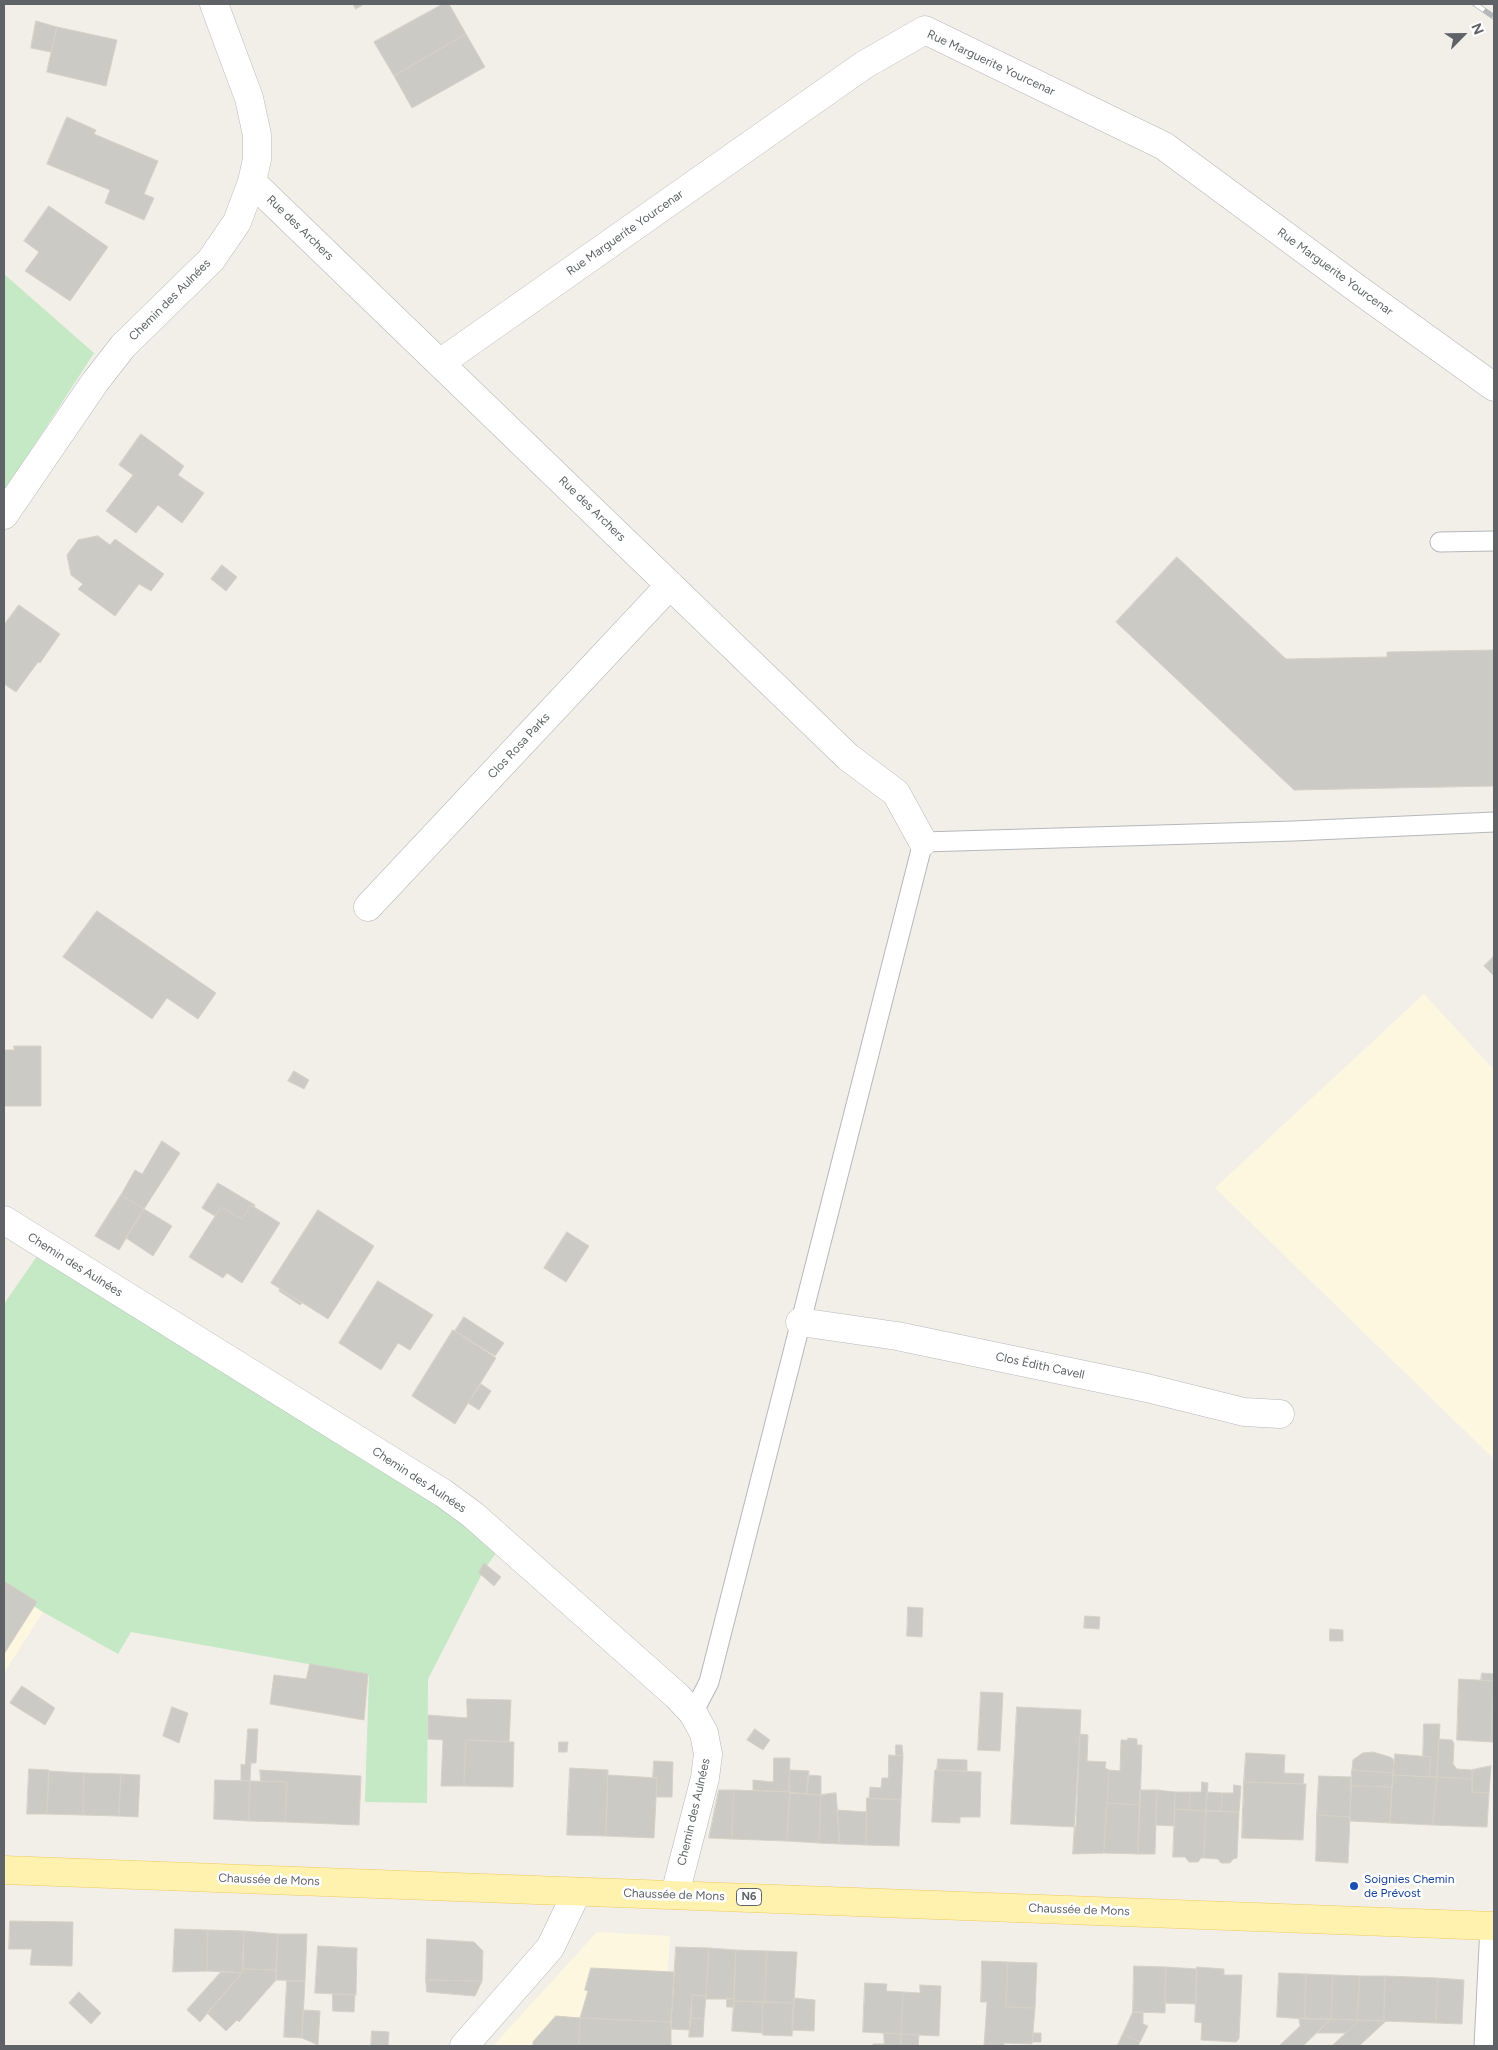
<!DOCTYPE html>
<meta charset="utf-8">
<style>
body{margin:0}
#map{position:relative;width:1498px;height:2050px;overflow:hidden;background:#f1efe8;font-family:Figtree,sans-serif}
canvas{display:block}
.frame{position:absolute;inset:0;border:5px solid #5f6368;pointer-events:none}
.north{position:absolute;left:1438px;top:10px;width:50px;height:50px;-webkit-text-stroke:4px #fff;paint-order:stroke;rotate:67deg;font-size:14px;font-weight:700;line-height:20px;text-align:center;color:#5f6368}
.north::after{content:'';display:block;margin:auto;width:18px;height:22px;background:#5f6368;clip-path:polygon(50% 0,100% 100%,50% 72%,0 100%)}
</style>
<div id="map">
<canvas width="1498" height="2050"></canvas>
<div class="frame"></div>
<div class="north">N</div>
</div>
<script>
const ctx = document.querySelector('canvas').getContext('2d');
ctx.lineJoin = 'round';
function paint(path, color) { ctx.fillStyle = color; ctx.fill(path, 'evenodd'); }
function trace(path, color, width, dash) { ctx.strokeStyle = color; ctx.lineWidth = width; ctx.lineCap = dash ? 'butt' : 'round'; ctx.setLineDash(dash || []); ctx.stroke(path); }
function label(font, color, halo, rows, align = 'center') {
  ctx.font = font + ' Figtree,sans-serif'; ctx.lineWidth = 5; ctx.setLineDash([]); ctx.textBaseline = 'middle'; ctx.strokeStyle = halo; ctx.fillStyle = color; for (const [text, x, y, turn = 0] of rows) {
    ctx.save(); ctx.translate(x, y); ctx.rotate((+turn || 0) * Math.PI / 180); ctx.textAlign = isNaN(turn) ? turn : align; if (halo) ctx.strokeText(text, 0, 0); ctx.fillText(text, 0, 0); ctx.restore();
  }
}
paint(new Path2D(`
 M 1424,994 L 1494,1070 L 1494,1459 L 1215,1188 Z
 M 4,1587 L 43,1612 L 4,1673 Z
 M 597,1932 L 670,1936 L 663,2046 L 493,2046 Z`), '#fef7e0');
paint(new Path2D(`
 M 4,274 L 94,353 L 4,492 Z
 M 44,1246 L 503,1543 L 484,1570 L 428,1679 L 427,1803 L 365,1802 L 369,1675 L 131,1632 L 118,1654 L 43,1612 L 4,1587 L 4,1304 Z`), '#c5e8c5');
const building = new Path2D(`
 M 353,4 L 364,4 L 356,9 Z
 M 443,4 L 449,4 L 466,34 L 394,76 L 374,42 Z
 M 36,21 L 57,27 L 51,52 L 31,48 Z
 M 57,27 L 117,40 L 106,86 L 47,72 Z
 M 466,34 L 485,67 L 412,108 L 394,76 Z
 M 67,117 L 96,130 L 94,134 L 158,161 L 144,194 L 154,198 L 144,220 L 105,203 L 110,190 L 47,164 Z
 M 49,206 L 108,247 L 70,301 L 25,271 L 39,252 L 24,241 Z
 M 141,434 L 184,466 L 178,475 L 204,493 L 182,523 L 158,505 L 136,533 L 106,511 L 133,475 L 119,465 Z
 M 98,536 L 110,545 L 115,539 L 164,574 L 151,591 L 139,584 L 115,616 L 78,589 L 83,584 L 71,575 L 67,555 L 78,540 Z
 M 1177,557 L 1286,659 L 1387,657 L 1387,652 L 1494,650 L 1494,786 L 1294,790 L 1116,622 Z
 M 222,565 L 237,577 L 226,591 L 211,579 Z
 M 19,605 L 60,634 L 40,663 L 38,662 L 16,692 L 4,684 L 4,625 Z
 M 97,911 L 216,993 L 198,1019 L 167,998 L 152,1019 L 63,957 Z
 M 1494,956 L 1494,976 L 1484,966 Z
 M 14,1046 L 41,1046 L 41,1106 L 4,1106 L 4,1050 L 14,1050 Z
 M 294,1071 L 309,1080 L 304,1089 L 288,1081 Z
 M 162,1141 L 180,1153 L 144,1209 L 121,1195 L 135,1170 L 142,1174 Z
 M 218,1183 L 255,1205 L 254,1207 L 251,1205 L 242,1219 L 221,1207 L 215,1216 L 202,1208 Z
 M 121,1195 L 144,1209 L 119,1250 L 95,1236 Z
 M 251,1205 L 280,1223 L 242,1283 L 227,1273 L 223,1278 L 189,1257 L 221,1207 L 242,1219 Z
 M 144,1209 L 172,1226 L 153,1256 L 126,1238 Z
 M 318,1210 L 374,1246 L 328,1319 L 271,1283 Z
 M 567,1232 L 589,1246 L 566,1282 L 544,1268 Z
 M 378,1281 L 433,1315 L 410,1350 L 398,1343 L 381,1370 L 339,1343 Z
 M 280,1289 L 302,1303 L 300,1305 L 279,1291 Z
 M 464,1317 L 504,1343 L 495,1356 L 455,1331 Z
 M 453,1330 L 496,1358 L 455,1424 L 412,1396 Z
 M 481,1384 L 491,1391 L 479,1410 L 468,1403 Z
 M 484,1563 L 501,1577 L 494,1586 L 479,1573 Z
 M 4,1581 L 37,1602 L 4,1654 Z
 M 908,1607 L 923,1608 L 922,1637 L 907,1636 Z
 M 1085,1616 L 1100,1617 L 1099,1629 L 1084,1628 Z
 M 1330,1629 L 1343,1630 L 1343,1641 L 1330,1641 Z
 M 310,1664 L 368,1674 L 364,1720 L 270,1704 L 274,1675 L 306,1679 Z
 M 1482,1673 L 1494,1674 L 1494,1681 L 1481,1680 Z
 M 1459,1679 L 1494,1681 L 1491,1742 L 1457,1740 Z
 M 1494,1681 L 1494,1742 L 1491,1742 Z
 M 22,1686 L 55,1708 L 45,1725 L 10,1703 Z
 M 981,1692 L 1003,1693 L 1000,1751 L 978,1750 Z
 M 467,1699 L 511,1700 L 509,1742 L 466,1740 L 464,1786 L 441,1786 L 443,1740 L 428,1739 L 428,1715 L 467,1718 Z
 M 172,1707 L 188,1713 L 179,1743 L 163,1736 Z
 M 1017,1707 L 1081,1710 L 1076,1827 L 1011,1824 Z
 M 1424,1724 L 1440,1724 L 1437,1777 L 1429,1777 L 1431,1757 L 1423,1756 Z
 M 248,1729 L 258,1729 L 256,1763 L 251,1763 L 250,1781 L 241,1780 L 241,1764 L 245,1765 Z
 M 755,1729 L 770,1740 L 763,1750 L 747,1740 Z
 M 1080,1734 L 1088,1735 L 1087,1761 L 1106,1762 L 1105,1768 L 1109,1770 L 1104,1853 L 1073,1854 Z
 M 1128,1738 L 1137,1739 L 1137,1745 L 1142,1745 L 1140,1805 L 1107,1803 L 1109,1770 L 1120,1771 L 1121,1740 L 1128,1740 Z
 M 1439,1739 L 1452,1740 L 1454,1744 L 1453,1764 L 1457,1769 L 1472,1770 L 1472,1779 L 1437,1777 Z
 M 466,1740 L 514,1742 L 513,1787 L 464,1786 Z
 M 559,1742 L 568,1742 L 567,1752 L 559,1752 Z
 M 896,1745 L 902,1745 L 903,1756 L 896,1755 Z
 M 1246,1753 L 1285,1755 L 1284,1773 L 1304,1774 L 1303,1784 L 1244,1782 Z
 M 1363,1753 L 1373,1752 L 1390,1757 L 1394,1760 L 1393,1773 L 1352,1770 L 1353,1760 Z
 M 1395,1754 L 1431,1757 L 1429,1777 L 1393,1775 Z
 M 889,1755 L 903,1756 L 901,1800 L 869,1798 L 870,1787 L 881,1788 L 882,1778 L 888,1778 Z
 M 774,1758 L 790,1758 L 789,1792 L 753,1790 L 753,1780 L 773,1782 Z
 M 938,1759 L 967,1760 L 967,1771 L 937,1770 Z
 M 654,1761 L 673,1762 L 672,1797 L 656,1797 L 657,1778 L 653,1777 Z
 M 1491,1766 L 1489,1793 L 1472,1792 L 1472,1770 Z
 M 570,1768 L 608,1770 L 606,1836 L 567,1835 Z
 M 29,1769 L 49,1770 L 47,1814 L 27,1814 Z
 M 260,1770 L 361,1776 L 359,1825 L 285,1822 L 287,1782 L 261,1781 Z
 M 790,1770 L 809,1771 L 807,1794 L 789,1792 Z
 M 935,1770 L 981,1772 L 980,1817 L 960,1817 L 960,1823 L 932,1822 Z
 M 1352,1770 L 1393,1773 L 1392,1787 L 1351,1786 Z
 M 49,1771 L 84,1773 L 83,1815 L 47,1814 Z
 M 84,1773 L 121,1774 L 119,1816 L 83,1815 Z
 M 121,1774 L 140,1775 L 138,1817 L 119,1816 Z
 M 608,1775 L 657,1778 L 654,1838 L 606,1836 Z
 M 808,1775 L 821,1776 L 821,1795 L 807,1794 Z
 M 1393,1775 L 1437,1777 L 1433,1825 L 1390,1823 Z
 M 1319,1776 L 1352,1777 L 1350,1817 L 1317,1815 Z
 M 1437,1777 L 1472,1779 L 1472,1792 L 1489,1793 L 1487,1827 L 1433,1825 Z
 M 215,1780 L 250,1781 L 249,1821 L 214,1819 Z
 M 250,1781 L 287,1782 L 285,1822 L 249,1821 Z
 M 1202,1782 L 1208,1783 L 1206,1811 L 1189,1810 L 1190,1792 L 1201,1792 Z
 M 1244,1782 L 1306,1784 L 1303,1840 L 1242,1838 Z
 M 1234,1785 L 1241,1786 L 1239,1812 L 1221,1811 L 1222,1793 L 1233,1793 Z
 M 1351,1786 L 1392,1787 L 1390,1823 L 1350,1821 Z
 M 719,1790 L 734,1790 L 732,1839 L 709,1838 Z
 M 734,1790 L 790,1792 L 787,1841 L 732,1839 Z
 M 1140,1790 L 1157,1790 L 1155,1854 L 1138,1854 Z
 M 1157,1790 L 1175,1792 L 1174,1826 L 1156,1825 Z
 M 1175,1792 L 1190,1792 L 1189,1810 L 1175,1809 Z
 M 1207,1792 L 1222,1793 L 1221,1811 L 1206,1811 Z
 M 790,1793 L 821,1795 L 819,1843 L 787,1841 Z
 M 836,1793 L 840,1844 L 819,1843 L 821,1795 Z
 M 867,1798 L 901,1800 L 899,1846 L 866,1845 Z
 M 1107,1803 L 1140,1805 L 1138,1854 L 1104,1853 Z
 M 1175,1809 L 1206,1811 L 1204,1858 L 1201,1858 L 1198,1862 L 1189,1862 L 1185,1857 L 1173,1857 Z
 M 837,1810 L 867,1812 L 866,1845 L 840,1844 Z
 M 1206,1811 L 1239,1812 L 1237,1858 L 1233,1859 L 1230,1863 L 1221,1863 L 1218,1859 L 1204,1858 Z
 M 1317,1815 L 1350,1817 L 1348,1863 L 1316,1861 Z
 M 10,1921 L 73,1922 L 72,1966 L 30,1965 L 32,1949 L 9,1949 Z
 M 175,1929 L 208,1930 L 207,1971 L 173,1972 Z
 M 208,1930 L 244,1931 L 242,1973 L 207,1971 Z
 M 244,1931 L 278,1934 L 276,1970 L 243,1969 Z
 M 278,1934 L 307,1934 L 305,1981 L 276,1980 Z
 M 427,1939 L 474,1942 L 483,1951 L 482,1981 L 426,1980 Z
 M 318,1946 L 357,1948 L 356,1995 L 315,1993 Z
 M 676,1947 L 709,1948 L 706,1996 L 692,1995 L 689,2030 L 671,2029 Z
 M 709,1948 L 736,1950 L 734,1999 L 706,1999 Z
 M 736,1950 L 767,1951 L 765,2002 L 734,2001 Z
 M 767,1951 L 797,1952 L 794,2003 L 765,2002 Z
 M 982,1961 L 1008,1962 L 1006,2007 L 1035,2008 L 1032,2044 L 1004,2043 L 1004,2046 L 984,2046 L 987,2002 L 981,2002 Z
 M 1008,1962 L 1037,1963 L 1035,2008 L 1006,2007 Z
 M 1134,1966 L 1166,1967 L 1165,2013 L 1133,2012 Z
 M 1166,1967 L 1197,1969 L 1196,2004 L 1165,2003 Z
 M 1197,1967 L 1224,1969 L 1224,1975 L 1242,1975 L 1239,2039 L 1236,2042 L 1201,2040 L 1202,2023 L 1195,2022 Z
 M 591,1968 L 674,1972 L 671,2022 L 580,2018 L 588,1991 L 585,1990 Z
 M 243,1969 L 276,1970 L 276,1980 L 239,2022 L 237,2020 L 226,2031 L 207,2013 L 242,1973 Z
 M 222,1971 L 242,1973 L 200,2022 L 187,2010 Z
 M 1279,1973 L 1306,1974 L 1305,2019 L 1277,2017 Z
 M 1306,1974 L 1333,1975 L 1331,2019 L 1305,2019 Z
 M 1333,1975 L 1360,1976 L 1357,2020 L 1331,2019 Z
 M 1360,1976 L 1385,1976 L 1384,2021 L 1357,2020 Z
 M 1385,1976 L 1438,1978 L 1436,2023 L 1384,2021 Z
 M 1438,1978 L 1464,1980 L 1462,2024 L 1436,2023 Z
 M 426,1980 L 482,1981 L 475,1996 L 427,1992 Z
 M 287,1981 L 305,1981 L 302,2038 L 284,2037 Z
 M 865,1983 L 887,1984 L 886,1991 L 903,1992 L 901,2034 L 863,2032 Z
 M 920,1985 L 941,1986 L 939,2036 L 901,2034 L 903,1992 L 920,1993 Z
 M 79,1992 L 101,2013 L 91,2024 L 69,2003 Z
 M 333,1994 L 355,1995 L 354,2012 L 333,2011 Z
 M 692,1995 L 706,1996 L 704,2019 L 691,2018 Z
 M 727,1998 L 734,1999 L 734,2007 L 727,2007 Z
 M 794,1998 L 815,2000 L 814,2031 L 792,2030 Z
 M 734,2001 L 763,2002 L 762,2033 L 732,2031 Z
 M 763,2002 L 794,2003 L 792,2036 L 763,2035 Z
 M 303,2010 L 320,2011 L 318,2045 L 302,2038 Z
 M 1133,2012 L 1143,2012 L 1143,2024 L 1148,2026 L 1140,2042 L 1123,2034 Z
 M 556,2016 L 580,2018 L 579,2046 L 533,2046 L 533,2042 Z
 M 580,2018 L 671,2022 L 671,2046 L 579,2046 Z
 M 691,2018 L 704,2019 L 703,2037 L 689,2037 Z
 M 1299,2018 L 1331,2019 L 1303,2046 L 1279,2046 L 1300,2026 Z
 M 1331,2019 L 1357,2020 L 1360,2020 L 1346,2033 L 1317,2033 Z
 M 1360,2020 L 1386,2021 L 1359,2046 L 1332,2046 Z
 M 372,2031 L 389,2032 L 388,2046 L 371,2046 Z
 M 884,2033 L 901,2034 L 901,2046 L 873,2046 L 873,2044 L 884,2044 Z
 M 1033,2033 L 1041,2033 L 1041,2042 L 1033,2042 Z
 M 901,2034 L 919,2035 L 918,2046 L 925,2046 L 901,2046 Z
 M 1123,2034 L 1140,2042 L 1138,2046 L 1118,2045 Z`);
paint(building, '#cccac5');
trace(building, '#d6d1c6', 1);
const lane = new Path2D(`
 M 1440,542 L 1494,541
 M 693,1713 L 709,1682 L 923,842 L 1294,831 L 1494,822
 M 1484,2046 L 1490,1926`);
const street = new Path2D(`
 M 252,182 L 848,757 L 896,793 L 923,842
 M 440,363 L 864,65 L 925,30 L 1164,146 L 1359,290 L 1494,387
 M 4,515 L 95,382 L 123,346 L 211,260 L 237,222 L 252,182 L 257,159 L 257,135 L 249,98 L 214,4
 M 368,907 L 670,585
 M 4,1220 L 443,1493 L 473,1515 L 677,1696 L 693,1713 L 704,1733 L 708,1754 L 705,1778 L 675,1894
 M 800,1322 L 897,1336 L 1147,1388 L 1244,1412 L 1280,1414
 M 464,2046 L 550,1948 L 577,1892`);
const primary = new Path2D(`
 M 4,1870 L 1494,1926`);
trace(lane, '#b5b8bc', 21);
trace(street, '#b5b8bc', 29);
trace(primary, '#f2c960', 29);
trace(lane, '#fff', 19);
trace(street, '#fff', 28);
trace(primary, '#fff2af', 28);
const rail = new Path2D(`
 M 1475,4 L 1494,17`);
trace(rail, '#b6b7b8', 5.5);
trace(rail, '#fff', 4, [11]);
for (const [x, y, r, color] of [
 [1354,1886,5,"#1a4fb4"]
]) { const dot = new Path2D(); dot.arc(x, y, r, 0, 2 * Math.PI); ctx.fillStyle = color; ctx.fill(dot); trace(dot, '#fff', 2); }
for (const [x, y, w] of [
 [749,1897,25]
]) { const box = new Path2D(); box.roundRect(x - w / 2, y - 8.5, w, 17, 4); ctx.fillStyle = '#fff'; ctx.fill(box); trace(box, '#5f6368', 1); }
label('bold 11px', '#5f6368', null, [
 ["N6",749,1897]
]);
label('12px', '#5f6368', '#fff', [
 ["Rue Marguerite Yourcenar",991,63,25],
 ["Rue des Archers",300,228,44],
 ["Rue Marguerite Yourcenar",625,233,-35],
 ["Rue Marguerite Yourcenar",1335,272,36],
 ["Chemin des Aulnées",170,300,-45],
 ["Rue des Archers",592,509,44],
 ["Clos Rosa Parks",519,746,-47],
 ["Chemin des Aulnées",75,1265,32],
 ["Clos Édith Cavell",1040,1366,12],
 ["Chemin des Aulnées",419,1480,33],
 ["Chemin des Aulnées",694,1812,-77],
 ["Chaussée de Mons",269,1880,2],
 ["Chaussée de Mons",674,1895,2],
 ["Chaussée de Mons",1079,1910,2]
]);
label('12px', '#164399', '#fff', [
 ["Soignies Chemin",1364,1879],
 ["de Prévost",1364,1893]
], 'left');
</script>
